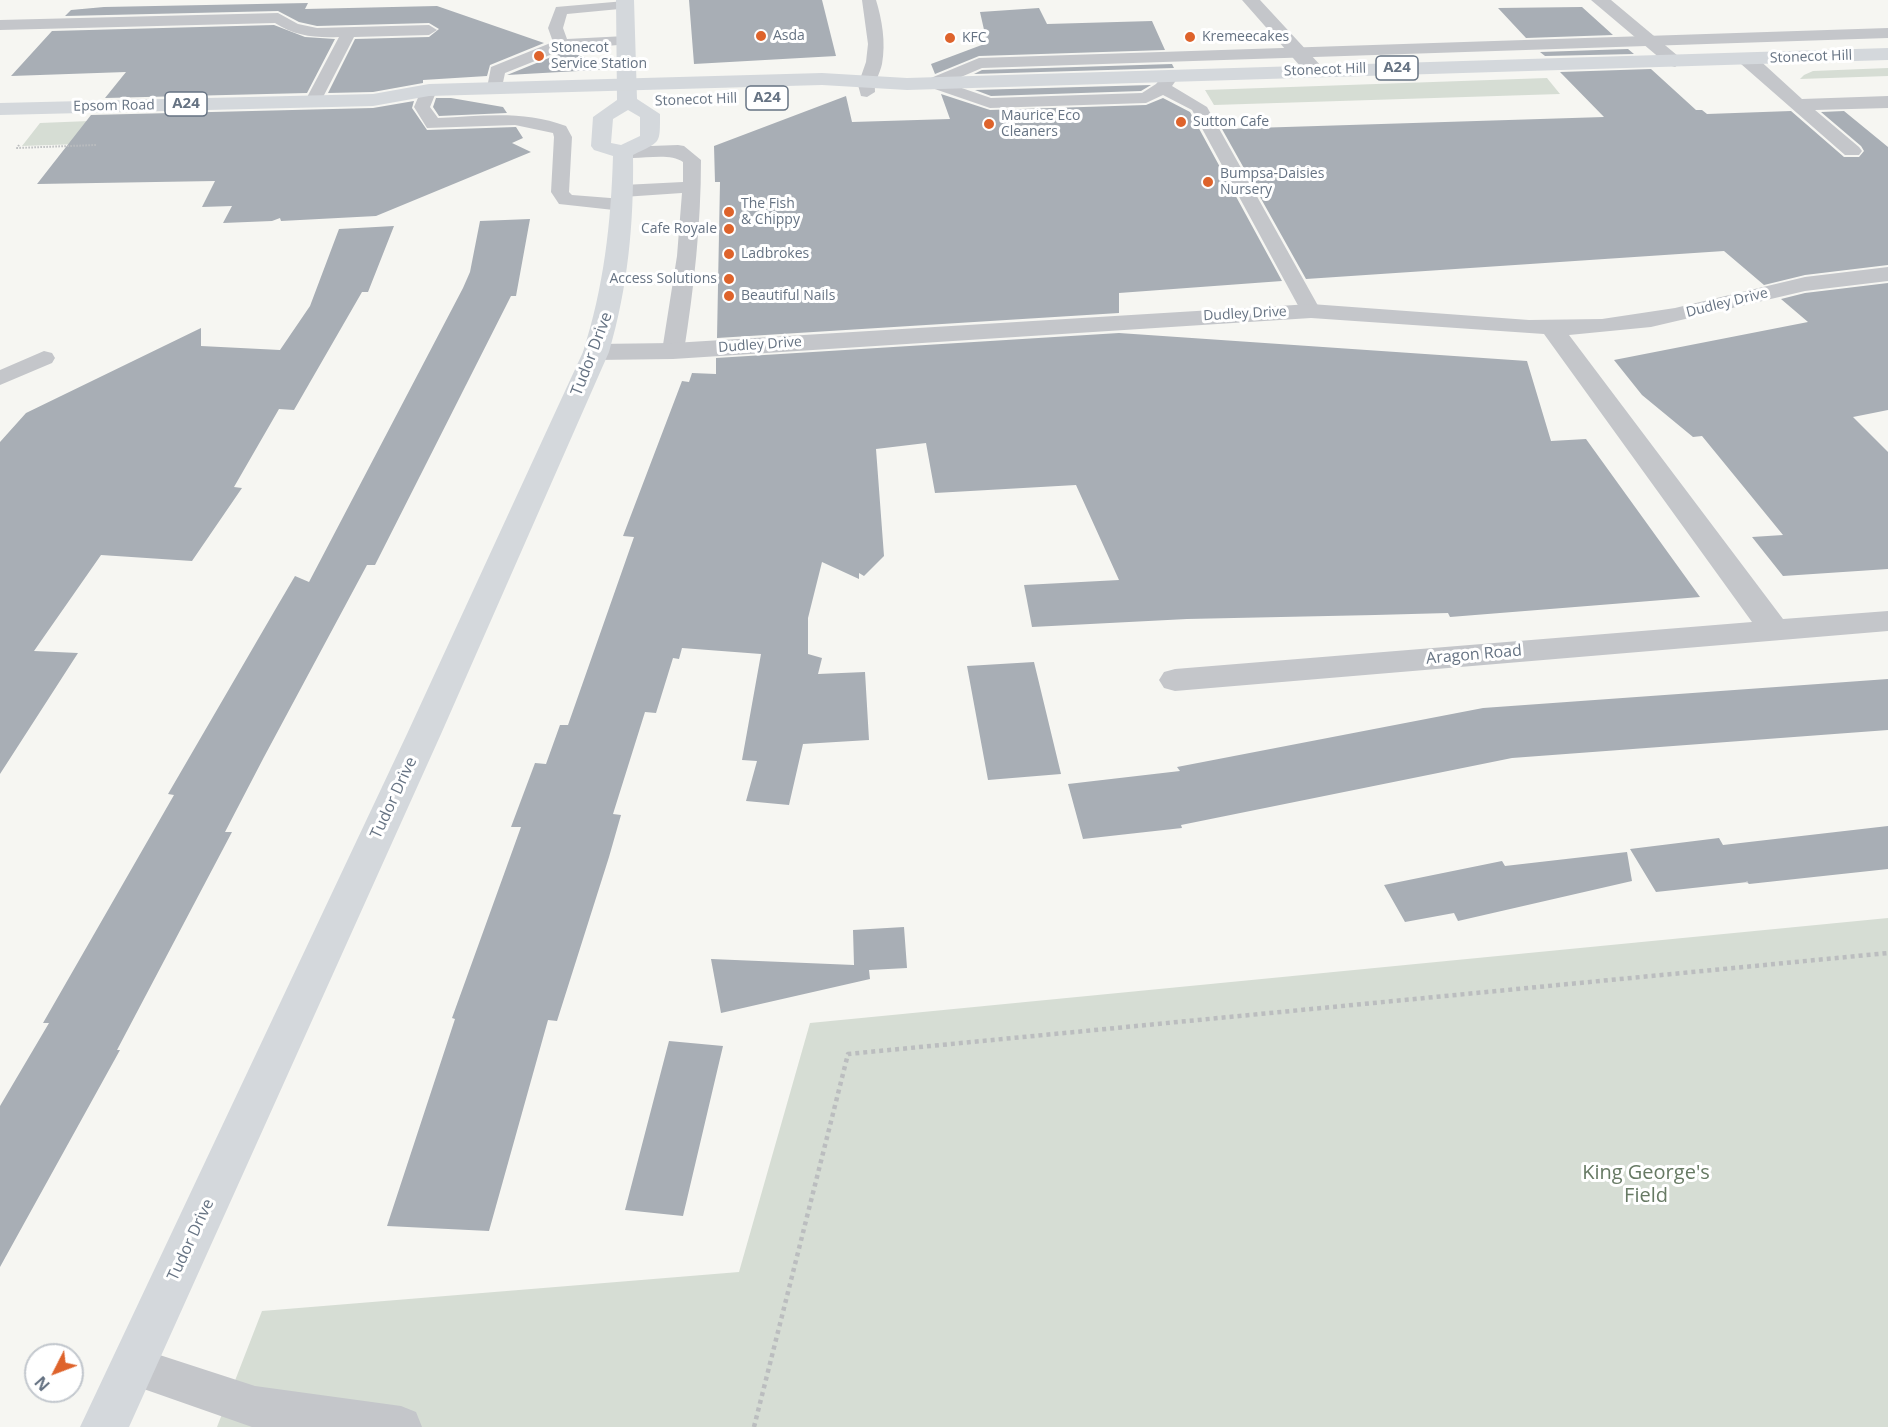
<!DOCTYPE html>
<style>
body{margin:0}
#map{position:relative;width:1888px;height:1427px;overflow:hidden;background:#f6f6f2;font-family:"Open Sans",sans-serif}
canvas{display:block}
.north{position:absolute;left:24px;top:1343px;width:60px;height:60px;box-sizing:border-box;background:#fff;border:2px solid #c2c7cd;border-radius:50%;rotate:228deg;font-size:16px;font-weight:700;line-height:24px;text-align:center;color:#667383}
.north::after{content:'';display:block;margin:auto;width:21px;height:27px;background:#de632b;clip-path:polygon(50% 0,100% 100%,50% 72%,0 100%)}
</style>
<div id="map">
<canvas width="1888" height="1427"></canvas>
<div class="north">N</div>
</div>
<script>
const ctx = document.querySelector('canvas').getContext('2d');
ctx.lineJoin = 'round';
function paint(path, color) { ctx.fillStyle = color; ctx.fill(path, 'evenodd'); }
function trace(path, color, width, dash) { ctx.strokeStyle = color; ctx.lineWidth = width; ctx.lineCap = dash ? 'butt' : 'round'; ctx.setLineDash(dash || []); ctx.stroke(path); }
function label(font, color, halo, rows, align = 'center') {
  ctx.font = font + ' "Open Sans",sans-serif'; ctx.lineWidth = 6; ctx.setLineDash([]); ctx.textBaseline = 'middle'; ctx.strokeStyle = halo; ctx.fillStyle = color; for (const [text, x, y, turn = 0] of rows) {
    ctx.save(); ctx.translate(x, y); ctx.rotate((+turn || 0) * Math.PI / 180); ctx.textAlign = isNaN(turn) ? turn : align; if (halo) ctx.strokeText(text, 0, 0); ctx.fillText(text, 0, 0); ctx.restore();
  }
}
paint(new Path2D(`
 M 1888,68 L 1888,76 L 1800,79 L 1804,75 L 1813,71 Z
 M 1547,78 L 1560,94 L 1214,105 L 1205,90 Z
 M 114,120 L 368,134 L 22,146 L 40,123 Z
 M 1888,918 L 1888,1427 L 217,1427 L 262,1311 L 739,1272 L 810,1023 Z`), '#d6ddd4');
paint(new Path2D(`
 M 689,0 L 822,0 L 836,56 L 694,64 Z
 M 308,3 L 305,9 L 437,6 L 544,43 L 490,65 L 487,76 L 423,80 L 423,83 L 373,92 L 328,93 L 355,39 L 429,37 L 439,29 L 429,23 L 317,26 L 299,22 L 278,11 L 65,16 L 71,10 L 104,7 Z
 M 1582,7 L 1613,35 L 1526,38 L 1498,8 Z
 M 1039,8 L 1047,24 L 1152,21 L 1165,50 L 979,56 L 935,74 L 931,64 L 987,43 L 980,12 Z
 M 274,25 L 305,37 L 335,39 L 307,93 L 105,98 L 126,72 L 11,76 L 52,31 Z
 M 1628,49 L 1634,54 L 1545,56 L 1540,52 Z
 M 568,51 L 614,69 L 507,75 L 566,51 Z
 M 1172,64 L 1174,68 L 974,74 L 982,70 Z
 M 1651,69 L 1696,110 L 1702,110 L 1707,114 L 1791,111 L 1844,157 L 1859,157 L 1864,151 L 1861,146 L 1821,112 L 1844,111 L 1888,147 L 1888,265 L 1805,275 L 1764,285 L 1724,251 L 1306,279 L 1222,129 L 1604,117 L 1560,72 Z
 M 1151,85 L 1141,91 L 991,96 L 975,90 Z
 M 941,94 L 990,110 L 1146,105 L 1163,98 L 1190,112 L 1282,281 L 1119,293 L 1119,313 L 717,338 L 720,182 L 715,182 L 714,146 L 846,96 L 852,122 L 950,119 Z
 M 436,98 L 451,98 L 503,107 L 507,113 L 439,116 L 433,107 Z
 M 414,101 L 412,108 L 427,130 L 516,127 L 523,138 L 512,143 L 531,152 L 376,216 L 281,221 L 280,218 L 272,221 L 223,223 L 232,206 L 202,207 L 215,181 L 37,184 L 91,115 L 373,108 Z
 M 530,219 L 516,296 L 511,296 L 375,565 L 367,565 L 264,757 L 225,832 L 232,832 L 117,1050 L 120,1050 L 0,1267 L 0,1106 L 49,1023 L 43,1023 L 174,795 L 168,794 L 275,610 L 295,576 L 309,582 L 463,288 L 470,272 L 480,221 Z
 M 394,226 L 368,292 L 362,292 L 294,410 L 279,409 L 234,487 L 242,488 L 192,561 L 101,555 L 34,651 L 78,653 L 0,774 L 0,442 L 26,413 L 201,328 L 201,346 L 280,350 L 310,306 L 339,229 Z
 M 1888,283 L 1888,410 L 1853,417 L 1888,452 L 1888,569 L 1783,576 L 1752,537 L 1783,535 L 1702,436 L 1693,437 L 1642,395 L 1614,360 L 1808,322 L 1781,299 L 1805,293 Z
 M 1119,333 L 1527,361 L 1551,441 L 1586,439 L 1700,597 L 1450,617 L 1448,613 L 1375,615 L 1187,619 L 1032,627 L 1024,585 L 1119,580 L 1076,485 L 935,493 L 926,443 L 876,449 L 884,556 L 864,576 L 859,573 L 859,579 L 822,562 L 808,618 L 808,654 L 822,658 L 818,674 L 865,672 L 869,740 L 803,744 L 789,805 L 746,801 L 757,761 L 742,760 L 761,654 L 682,648 L 679,659 L 673,658 L 656,713 L 645,712 L 613,814 L 621,815 L 609,857 L 557,1021 L 548,1020 L 489,1231 L 387,1226 L 455,1019 L 452,1018 L 521,827 L 511,827 L 535,763 L 546,764 L 560,725 L 568,725 L 634,537 L 623,536 L 682,381 L 689,382 L 692,373 L 716,374 L 716,358 Z
 M 1034,662 L 1061,774 L 988,780 L 967,666 Z
 M 1888,679 L 1888,730 L 1512,758 L 1181,825 L 1182,828 L 1083,839 L 1068,784 L 1180,771 L 1177,767 L 1483,708 Z
 M 1888,826 L 1888,869 L 1749,884 L 1746,881 L 1748,882 L 1656,892 L 1630,849 L 1719,838 L 1723,845 Z
 M 1627,852 L 1632,881 L 1458,921 L 1454,913 L 1405,922 L 1384,885 L 1502,861 L 1505,866 Z
 M 904,927 L 907,968 L 869,970 L 870,979 L 721,1013 L 711,959 L 854,965 L 853,930 Z
 M 669,1041 L 723,1046 L 683,1216 L 625,1210 Z`), '#a8aeb5');
trace(new Path2D(`
 M 19,145 L 17,148 L 96,145`), '#bbbdbf', 2, [1.5, 1.5]);
trace(new Path2D(`
 M 754,1427 L 848,1054 L 1888,953`), '#bbbdbf', 4.5, [4, 4]);
paint(new Path2D(`
 M 862,0 L 876,0 C 882,20 886,42 882,64 C 880,74 874,81 875,92 L 867,97 L 861,96 L 858,85 L 866,62 L 868,44 Z
 M 625,1 L 632,5 L 630,8 L 567,14 L 563,28 L 567,39 L 626,36 L 634,41 L 632,44 L 565,49 L 505,73 L 501,92 L 489,92 L 487,88 L 491,67 L 553,42 L 548,28 L 556,7 Z
 M 278,13 L 298,24 L 317,28 L 429,25 L 437,30 L 429,35 L 354,37 L 321,101 L 313,106 L 305,101 L 339,37 C 315,38 295,36 275,23 L 0,30 L 0,20 Z
 M 1888,28 L 1888,38 L 982,68 L 947,83 L 991,98 L 1142,93 L 1156,84 L 1166,72 L 1178,72 L 1180,75 L 1172,86 L 1207,107 L 1321,311 L 1318,315 L 1304,315 L 1301,311 L 1192,110 L 1163,95 L 1146,103 L 990,108 L 926,86 L 924,83 L 926,80 L 979,58 Z
 M 429,85 L 437,90 L 430,107 L 438,118 C 482,116 524,110 566,126 L 572,137 L 569,192 L 572,195 L 623,199 L 632,205 L 623,211 L 559,204 L 551,192 L 554,137 L 553,133 L 515,125 L 427,128 L 414,107 L 423,86 Z
 M 678,145 L 684,146 L 701,160 C 701,224 694,288 684,351 L 681,356 L 665,356 L 662,351 L 677,256 L 682,193 L 623,197 L 614,191 L 623,185 L 683,182 L 683,162 C 665,149 624,166 614,152 L 623,147 Z
 M 44,351 L 52,353 L 55,358 L 52,363 L 0,385 L 0,370 Z
 M 132,1346 L 255,1386 L 401,1406 L 416,1412 L 422,1427 L 252,1427 L 118,1380 L 112,1366 L 118,1352 Z`), '#c4c6ca');
paint(new Path2D(`
 M 1242,0 L 1260,0 L 1322,67 L 1324,71 L 1322,75 L 1308,75 Z
 M 1591,0 L 1611,0 L 1684,61 L 1675,67 L 1668,65 Z
 M 1748,54 L 1755,56 L 1802,99 L 1888,96 L 1888,108 L 1815,110 L 1859,147 L 1862,151 L 1859,155 L 1845,155 L 1741,64 L 1739,60 L 1741,56 Z
 M 1888,267 L 1888,281 L 1805,291 L 1651,327 L 1569,335 L 1783,619 L 1888,611 L 1888,631 L 1175,691 L 1164,688 L 1159,680 L 1164,672 L 1175,669 L 1752,622 L 1544,334 L 1311,318 L 673,359 L 596,360 L 587,357 L 583,352 L 587,347 L 596,344 L 673,343 L 1311,304 L 1529,320 L 1602,319 L 1675,308 L 1805,277 Z`), '#c4c6ca');
paint(new Path2D(`
 M 616,0 L 634,0 L 637,99 L 660,114 C 660,145 661,141 633,155 C 634,223 628,287 609,352 L 441,734 L 129,1427 L 80,1427 L 407,734 L 583,352 C 604,287 611,223 613,156 L 594,150 L 591,146 L 593,117 L 617,100 ZM 628,110 L 640,117 L 640,136 L 621,145 L 611,143 L 613,119 Z`), '#d4d8dc');
paint(new Path2D(`
 M 1888,48 L 1888,60 L 907,90 L 822,85 L 429,96 L 373,106 L 0,115 L 0,103 L 373,94 L 429,84 L 822,73 L 907,78 Z`), '#d4d8dc');
for (const [x, y, r, color] of [
 [761,36,6,"#de632b"],
 [1190,37,6,"#de632b"],
 [950,38,6,"#de632b"],
 [539,56,6,"#de632b"],
 [1181,122,6,"#de632b"],
 [989,124,6,"#de632b"],
 [1208,182,6,"#de632b"],
 [729,212,6,"#de632b"],
 [729,229,6,"#de632b"],
 [729,254,6,"#de632b"],
 [729,279,6,"#de632b"],
 [729,296,6,"#de632b"]
]) { const dot = new Path2D(); dot.arc(x, y, r, 0, 2 * Math.PI); ctx.fillStyle = color; ctx.fill(dot); trace(dot, '#fff', 2); }
label('14px', '#667383', '#fff', [
 ["Asda",773,36],
 ["Kremeecakes",1202,37],
 ["KFC",962,38],
 ["Stonecot",551,48],
 ["Service Station",551,64],
 ["Maurice Eco",1001,116],
 ["Cleaners",1001,132],
 ["Sutton Cafe",1193,122],
 ["Bumpsa-Daisies",1220,174],
 ["Nursery",1220,190],
 ["The Fish",741,204],
 ["& Chippy",741,220],
 ["Cafe Royale",717,229,"right"],
 ["Ladbrokes",741,254],
 ["Access Solutions",717,279,"right"],
 ["Beautiful Nails",741,296]
], 'left');
label('14px', '#667383', '#fff', [
 ["Stonecot Hill",1811,57,-2],
 ["Stonecot Hill",1325,70,-2],
 ["Stonecot Hill",696,100,-2],
 ["Epsom Road",114,106,-1],
 ["Dudley Drive",1727,303,-14],
 ["Dudley Drive",1245,314,-3],
 ["Dudley Drive",760,345,-4]
]);
for (const [x, y, w] of [
 [1397,68,42],
 [767,98,42],
 [186,104,42]
]) { const box = new Path2D(); box.roundRect(x - w / 2, y - 12, w, 24, 4.5); ctx.fillStyle = '#fff'; ctx.fill(box); trace(box, '#667383', 1.5); }
label('bold 15px', '#667383', null, [
 ["A24",1397,68],
 ["A24",767,98],
 ["A24",186,104]
]);
label('16px', '#667383', '#fff', [
 ["Tudor Drive",592,354,-69],
 ["Aragon Road",1474,655,-5],
 ["Tudor Drive",394,798,-65],
 ["Tudor Drive",191,1240,-65]
]);
label('20px', '#677a64', '#fff', [
 ["King George's",1646,1173],
 ["Field",1646,1196]
]);
</script>
